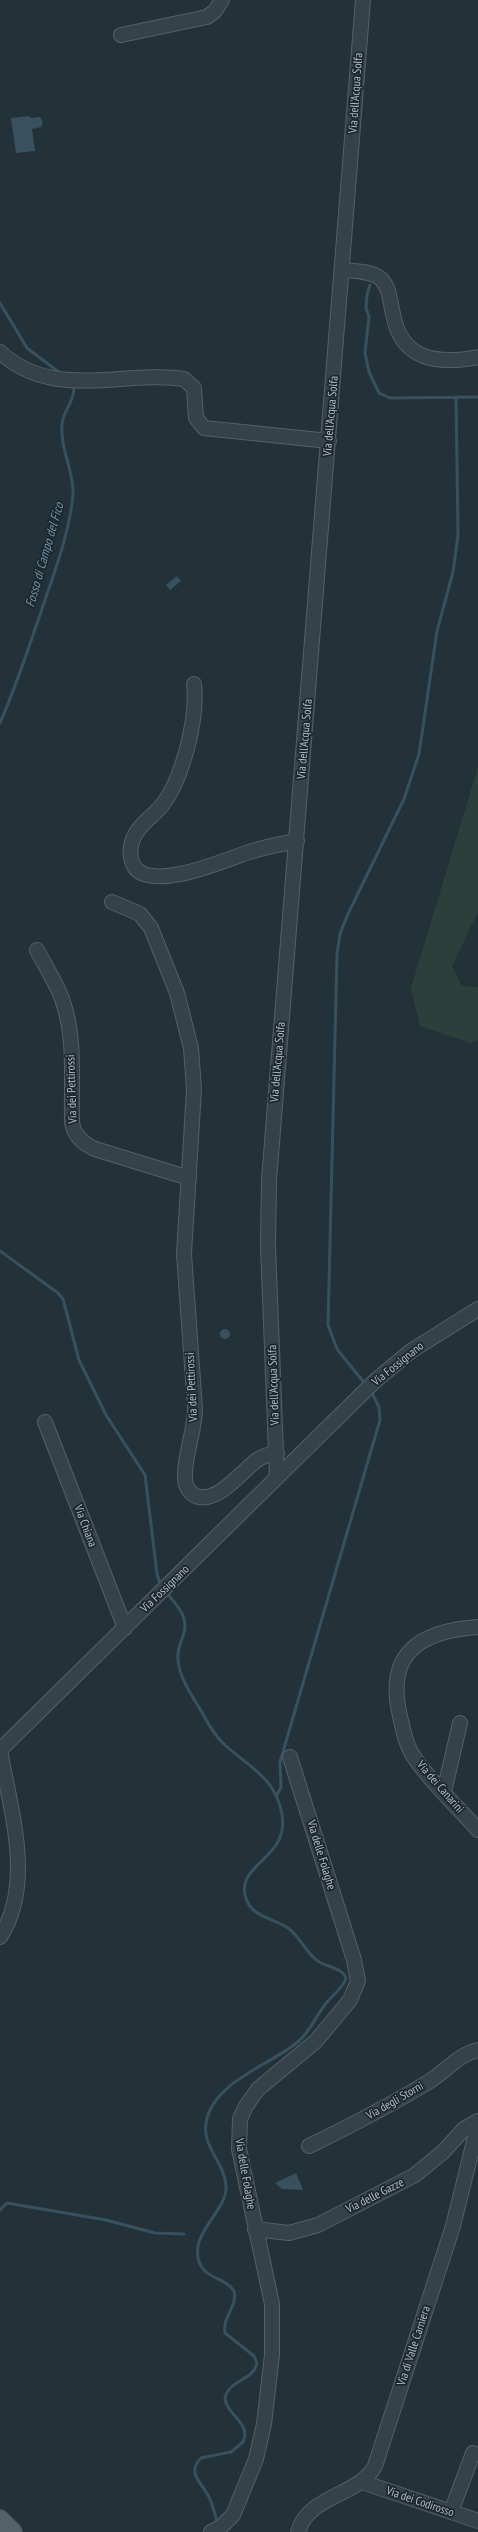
<!DOCTYPE html>
<style>
body{margin:0}
canvas{display:block;background:#233138}
</style>
<canvas width="478" height="2532"></canvas>
<script>
const ctx = document.querySelector('canvas').getContext('2d');
ctx.lineJoin = 'round';
function paint(path, color) { ctx.fillStyle = color; ctx.fill(path, 'evenodd'); }
function trace(path, color, width, dash) { ctx.strokeStyle = color; ctx.lineWidth = width; ctx.lineCap = dash ? 'butt' : 'round'; ctx.setLineDash(dash || []); ctx.stroke(path); }
function label(font, color, halo, rows, align = 'center') {
  ctx.font = font + ' "PT Sans Narrow",sans-serif'; ctx.lineWidth = 3.5; ctx.setLineDash([]); ctx.textBaseline = 'middle'; ctx.strokeStyle = halo; ctx.fillStyle = color; for (const [text, x, y, turn = 0] of rows) {
    ctx.save(); ctx.translate(x, y); ctx.rotate((+turn || 0) * Math.PI / 180); ctx.textAlign = isNaN(turn) ? turn : align; if (halo) ctx.strokeText(text, 0, 0); ctx.fillText(text, 0, 0); ctx.restore();
  }
}
paint(new Path2D(`
 M 478,767 L 478,912 L 452,966 L 462,986 L 478,987 L 478,1040 L 470,1043 L 420,1026 L 411,988 Z`), '#2b403b');
paint(new Path2D(`
 M 30,116 L 30,118 L 40,117 L 43,122 L 41,127 L 32,129 L 35,151 L 16,153 L 11,118 Z
 M 177,576 L 181,581 L 170,590 L 166,585 Z
 M220 1334a5 5 0 1 1 10 0a5 5 0 1 1-10 0Z
 M 296,2173 L 303,2190 L 282,2189 L 275,2183 Z`), '#37515e');
trace(new Path2D(`
 M 370,285 L 367,295 L 366,308 L 369,317 L 365,353 L 369,372 L 379,393 L 390,398 L 478,397
 M 0,303 L 27,348 L 60,373
 M 0,723 C 16,687 28,649 41,612 C 53,576 70,532 73,494 C 74,471 60,449 62,425 C 62,412 74,403 74,388
 M 0,1251 L 58,1293 L 63,1299 L 79,1360 L 106,1415 L 145,1475 L 157,1574 L 161,1586
 M 366,1385 L 337,1349 L 328,1325 L 337,954 L 340,934 L 347,916 L 404,799 L 419,754 L 437,631 L 453,572 L 458,535 L 456,397
 M 166,1592 C 177,1606 190,1617 183,1636 C 180,1644 177,1651 178,1660 C 179,1678 194,1699 203,1714 C 209,1726 216,1737 226,1746 C 251,1768 276,1779 282,1814 C 290,1862 229,1864 248,1903 C 255,1917 277,1920 288,1928 C 302,1938 306,1955 321,1963 C 329,1967 343,1969 346,1978 C 344,1987 333,1995 327,2002 C 317,2014 311,2030 299,2041 C 270,2066 213,2081 206,2123 C 202,2147 225,2163 226,2186 C 228,2212 185,2235 201,2266 C 208,2279 226,2278 234,2291 C 238,2306 222,2317 225,2333 L 254,2356 L 257,2363 C 254,2380 229,2380 225,2398 C 226,2415 252,2423 243,2442 L 231,2452 L 201,2458 C 186,2473 202,2483 209,2497 C 213,2505 215,2515 218,2525
 M 277,1795 L 281,1787 L 280,1762 L 380,1420 L 379,1407 L 371,1391
 M 0,2210 L 7,2203 L 106,2220 L 155,2233 L 184,2234`), '#37515e', 3);
const minor = new Path2D(`
 M 121,35 L 207,17 L 215,11 L 222,0
 M 343,270 C 355,271 372,271 381,279 C 390,288 390,302 393,314 C 401,360 437,365 478,357
 M 0,352 C 53,401 121,370 184,379 L 194,388 L 196,418 L 204,428 L 329,441
 M 194,684 C 198,718 183,777 163,804 C 154,816 138,825 133,839 C 129,849 130,860 135,868 C 155,891 225,860 249,852 C 265,847 280,844 297,841
 M 112,902 L 140,914 L 151,928 L 177,993 L 191,1048 L 194,1089 L 184,1254 L 195,1408 C 195,1431 184,1457 185,1477 C 185,1484 188,1491 194,1495 C 215,1507 242,1471 257,1460 C 263,1456 269,1454 277,1453
 M 37,950 C 45,966 56,982 62,999 C 76,1037 71,1081 72,1121 C 73,1135 82,1143 95,1149 L 189,1178
 M 45,1422 L 125,1628
 M 277,1478 L 268,1246 L 269,1180 L 363,0
 M 478,1627 C 420,1631 385,1653 400,1716 C 403,1730 406,1745 414,1757 C 431,1783 457,1806 478,1830
 M 444,1792 L 460,1723
 M 0,1937 C 35,1883 10,1809 0,1750 L 375,1381 L 411,1351 L 478,1309
 M 309,2146 C 350,2126 391,2105 430,2081 C 446,2071 459,2054 478,2050
 M 255,2229 L 289,2233 L 318,2225 L 415,2175 L 443,2152 L 464,2129 L 478,2121
 M 362,2482 L 478,2521
 M 451,2512 L 473,2453
 M 211,2532 L 221,2527 L 233,2515 L 256,2459 L 264,2424 L 272,2355 L 272,2304 L 239,2149 L 240,2119 L 246,2106 L 258,2089 L 316,2041 L 350,2000 L 358,1981 L 354,1960 L 290,1757
 M 298,2532 C 308,2495 359,2496 375,2466 L 453,2226 L 478,2125`);
const major = new Path2D(`
 M 0,2519 L 13,2532`);
trace(minor, '#546066', 16);
trace(major, '#424e55', 20);
trace(minor, '#364249', 14);
trace(major, '#546269', 18);
label('12px', '#b1bdc5', '#1c272d', [
 ["Via dell'Acqua Solfa",356,93,-86],
 ["Via dell'Acqua Solfa",331,416,-85],
 ["Via dell'Acqua Solfa",305,739,-85],
 ["Via dell'Acqua Solfa",278,1062,-85],
 ["Via dei Pettirossi",72,1089,-92],
 ["Via Fossignano",398,1364,-39],
 ["Via dell'Acqua Solfa",274,1385,-92],
 ["Via dei Pettirossi",192,1387,-93],
 ["Via Chiana",85,1526,69],
 ["Via Fossignano",165,1589,-44],
 ["Via dei Canarini",440,1787,49],
 ["Via delle Folaghe",321,1855,73],
 ["Via degli Storni",395,2101,-30],
 ["Via delle Folaghe",245,2174,80],
 ["Via delle Gazze",375,2196,-27],
 ["Via di Valle Carniera",414,2346,-72],
 ["Via dei Codirosso",420,2502,19]
]);
label('italic 13px', '#7396a7', '#1c272d', [
 ["Fosso di Campo del Fico",45,555,-74]
]);
</script>
